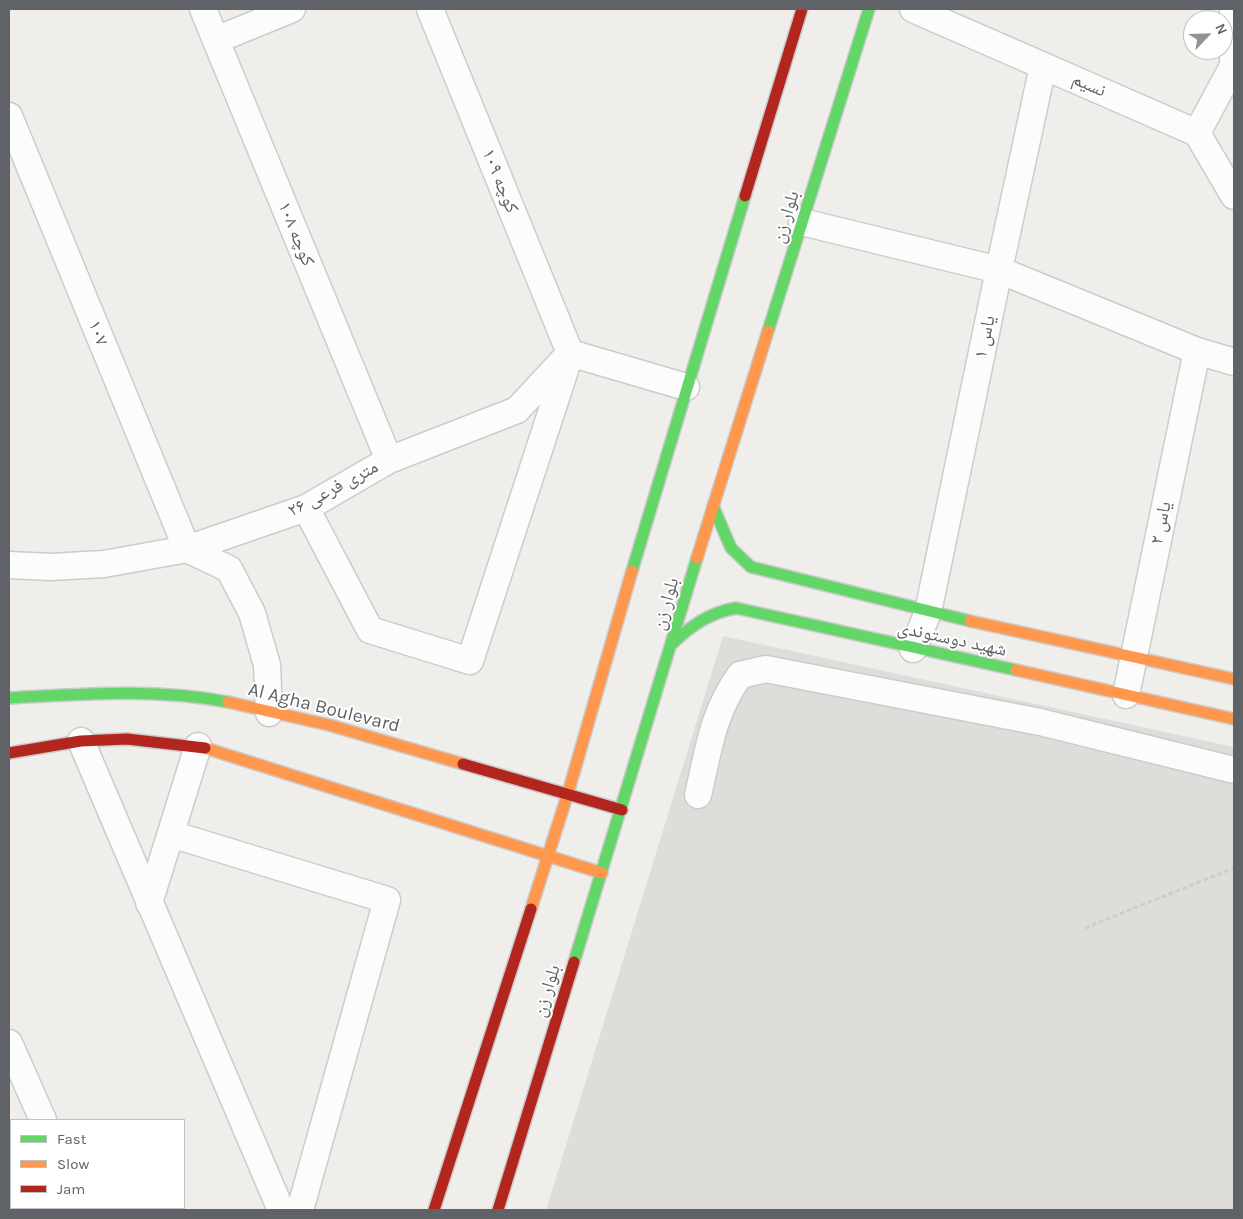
<!DOCTYPE html>
<meta charset="utf-8">
<style>
body{margin:0}
#map{position:relative;width:1243px;height:1219px;overflow:hidden;background:#efeeea;font-family:Karla,sans-serif}
canvas{display:block}
.frame{position:absolute;inset:0;border:10px solid #5f6368;pointer-events:none}
.legend{position:absolute;left:10px;top:1119px;width:175px;height:90px;box-sizing:border-box;background:#fff;border:1px solid #bfc1c3;margin:0;padding:6px 9px;list-style:none;font-size:15px;color:#5f6368}
.legend li{display:flex;align-items:center;gap:10px;height:25px}
.legend b{width:25px;border:1px solid #bfc1c3}
.north{position:absolute;left:1183px;top:10px;width:50px;height:50px;box-sizing:border-box;background:#fff;border:1px solid #bfc1c3;border-radius:50%;rotate:66deg;font-size:14px;font-weight:700;line-height:20px;text-align:center;color:#5f6368}
.north::after{content:'';display:block;margin:auto;width:18px;height:22px;background:#919496;clip-path:polygon(50% 0,100% 100%,50% 72%,0 100%)}
</style>
<div id="map">
<canvas width="1243" height="1219"></canvas>
<div class="frame"></div>
<ul class="legend">
<li><b style="height:6px;background:#63d668"></b>Fast</li>
<li><b style="height:6px;background:#ff974d"></b>Slow</li>
<li><b style="height:6px;background:#b3261e"></b>Jam</li>
</ul>
<div class="north">N</div>
</div>
<script>
const ctx = document.querySelector('canvas').getContext('2d');
ctx.lineJoin = 'round';
function paint(path, color) { ctx.fillStyle = color; ctx.fill(path, 'evenodd'); }
function trace(path, color, width, dash) { ctx.strokeStyle = color; ctx.lineWidth = width; ctx.lineCap = dash ? 'butt' : 'round'; ctx.setLineDash(dash || []); ctx.stroke(path); }
function label(font, color, halo, rows, align = 'center') {
  ctx.font = font + ' Karla,"Noto Naskh Arabic",sans-serif'; ctx.lineWidth = 4; ctx.setLineDash([]); ctx.textBaseline = 'middle'; ctx.strokeStyle = halo; ctx.fillStyle = color; for (const [text, x, y, turn = 0] of rows) {
    ctx.save(); ctx.translate(x, y); ctx.rotate((+turn || 0) * Math.PI / 180); ctx.textAlign = isNaN(turn) ? turn : align; if (halo) ctx.strokeText(text, 0, 0); ctx.fillText(text, 0, 0); ctx.restore();
  }
}
paint(new Path2D(`
 M 723,636 L 1234,747 L 1234,1210 L 546,1210 Z`), '#dfddda');
const street = new Path2D(`
 M 203,9 L 389,460
 M 430,9 L 570,353
 M 913,9 L 1197,133 L 1234,196
 M 216,40 L 292,9
 M 9,116 L 187,549 L 229,569 L 252,613 L 267,665 L 269,713
 M 1197,133 L 1233,66 L 1233,9
 M 802,222 L 999,270 L 1043,66
 M 570,353 L 686,387
 M 306,508 L 370,630 L 470,661 L 568,361
 M 9,565 L 50,567 L 104,564 L 187,549 L 306,508 L 389,460 L 517,410 L 570,353
 M 913,649 L 928,612 L 999,270 L 1197,351 L 1234,362
 M 1126,695 L 1197,351
 M 81,741 L 281,1210
 M 698,795 C 709,749 712,714 740,675 L 766,669 L 1040,722 L 1234,770
 M 171,834 L 387,900 L 300,1210
 M 149,903 L 198,746
 M 9,1043 L 43,1120
 M 82,1208 L 83,1210`);
const fast = new Path2D(`
 M 768,331 L 869,9
 M 713,506 L 731,548 L 751,567 L 970,621
 M 632,571 L 745,196
 M 673,643 C 692,625 709,613 736,608 L 1016,670
 M 9,698 C 83,694 155,688 228,702
 M 574,962 L 697,558`);
const slow = new Path2D(`
 M 697,558 L 768,331
 M 970,621 L 1234,679
 M 1016,670 L 1234,719
 M 228,702 L 329,725 L 463,764
 M 205,748 L 602,873
 M 531,909 L 568,793 L 632,571`);
const jam = new Path2D(`
 M 745,196 L 802,9
 M 9,753 L 81,741 L 127,739 L 205,748
 M 463,764 L 622,810
 M 434,1210 L 531,909
 M 498,1210 L 574,962`);
trace(street, '#cbcccc', 29);
trace(fast, '#cacacb', 14);
trace(slow, '#cacacb', 14);
trace(jam, '#cacacb', 14);
trace(new Path2D(`
 M 1085,928 L 1234,868`), '#cacfcc', 3, [5, 2.5]);
trace(street, '#fdfcfc', 26);
trace(fast, '#63d668', 11);
trace(slow, '#ff974d', 11);
trace(jam, '#b3261e', 11);
label('19px', '#5f6368', '#fff', [
 ["نسیم",1089,85,24],
 ["کوچه ۱۰۹",500,181,68],
 ["بلوار زن",786,217,-73],
 ["کوچه ۱۰۸",296,234,68],
 ["۱۰۷",98,333,68],
 ["یاس ۱",985,337,-78],
 ["۲۶ متری فرعی",333,489,-28],
 ["یاس ۲",1161,523,-78],
 ["بلوار زن",666,604,-74],
 ["شهید دوستوندی",952,639,12],
 ["Al Agha Boulevard",324,708,14],
 ["بلوار زن",547,991,-73]
]);
</script>
